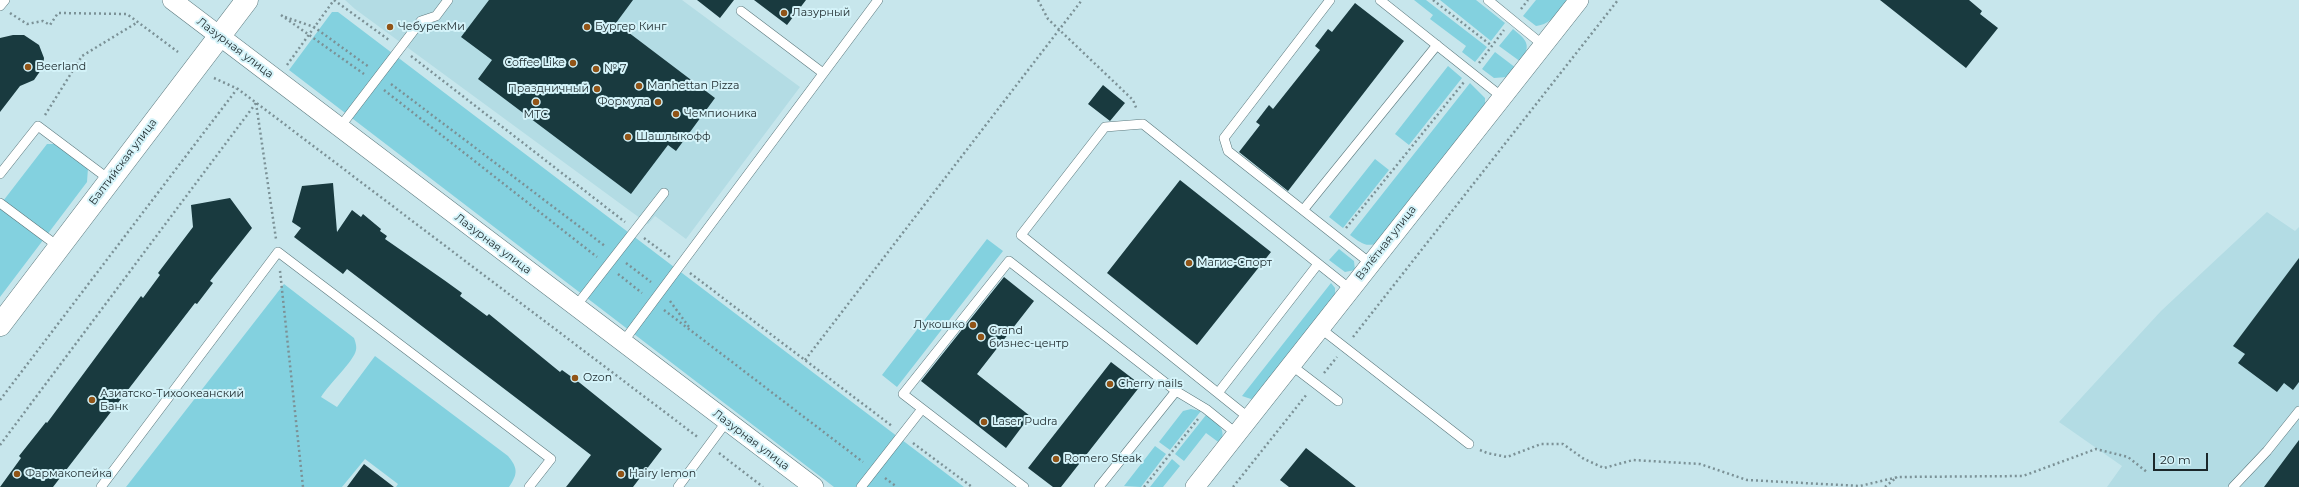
<!DOCTYPE html>
<meta charset="utf-8">
<style>
body{margin:0}
#map{position:relative;width:2299px;height:487px;overflow:hidden;background:#c7e6ec;font-family:Montserrat,sans-serif}
canvas{display:block}
.scale{position:absolute;left:2153px;top:453px;width:55px;height:18px;box-sizing:border-box;border:2px solid #1b272a;border-top:0;padding-left:5px;font-size:12px;line-height:14px;white-space:nowrap;color:#1b272a;-webkit-text-stroke:3px #d4f3f9;paint-order:stroke}
</style>
<div id="map">
<canvas width="2299" height="487"></canvas>
<div class="scale">20 m</div>
</div>
<script>
const ctx = document.querySelector('canvas').getContext('2d');
ctx.lineJoin = 'round';
function paint(path, color) { ctx.fillStyle = color; ctx.fill(path, 'evenodd'); }
function trace(path, color, width, dash) { ctx.strokeStyle = color; ctx.lineWidth = width; ctx.lineCap = dash ? 'butt' : 'round'; ctx.setLineDash(dash || []); ctx.stroke(path); }
function label(font, color, halo, rows, align = 'center') {
  ctx.font = font + ' Montserrat,sans-serif'; ctx.lineWidth = 4; ctx.setLineDash([]); ctx.textBaseline = 'middle'; ctx.strokeStyle = halo; ctx.fillStyle = color; for (const [text, x, y, turn = 0] of rows) {
    ctx.save(); ctx.translate(x, y); ctx.rotate((+turn || 0) * Math.PI / 180); ctx.textAlign = isNaN(turn) ? turn : align; if (halo) ctx.strokeText(text, 0, 0); ctx.fillText(text, 0, 0); ctx.restore();
  }
}
paint(new Path2D(`
 M 345,0 L 682,0 L 800,87 L 686,239 L 655,216 L 648,224 L 355,9 Z
 M 2267,212 L 2295,231 L 2299,227 L 2299,487 L 2107,487 L 2122,466 L 2059,422 L 2161,311 Z`), '#b3dce4');
paint(new Path2D(`
 M 1414,0 L 1426,0 L 1487,47 L 1475,62 L 1462,52 L 1466,46 L 1430,19 L 1433,15 Z
 M 1440,0 L 1476,0 L 1505,23 L 1491,41 Z
 M 1536,0 L 1568,0 C 1558,12 1552,24 1536,26 L 1523,16 Z
 M 332,12 L 338,12 L 964,487 L 834,487 L 289,70 Z
 M 1513,29 C 1528,41 1531,45 1521,62 L 1499,46 Z
 M 1495,52 L 1516,68 L 1507,77 L 1494,78 L 1482,69 Z
 M 1448,66 L 1462,78 L 1409,145 L 1395,134 Z
 M 1470,83 L 1485,98 L 1485,106 L 1378,243 C 1365,248 1360,242 1350,235 Z
 M 47,144 L 56,144 L 88,168 L 87,182 L 0,297 L 0,205 Z
 M 1375,159 L 1389,170 L 1343,228 L 1329,217 Z
 M 987,239 L 1003,251 L 897,387 L 882,375 Z
 M 1339,249 L 1354,261 L 1355,270 L 1345,272 L 1329,260 Z
 M 1331,283 L 1335,288 L 1335,297 L 1257,397 L 1251,399 L 1242,396 Z
 M 284,284 L 354,338 C 355,341 357,346 356,350 C 354,361 329,384 321,397 L 337,407 L 375,356 L 508,456 C 518,468 518,474 509,487 L 396,487 L 398,484 L 365,459 L 342,487 L 126,487 Z
 M 1191,409 L 1201,411 L 1170,450 L 1159,442 L 1183,411 Z
 M 1206,415 C 1219,425 1226,427 1221,444 L 1206,433 L 1184,461 L 1175,454 Z
 M 1155,446 L 1166,454 L 1141,487 L 1124,486 Z
 M 1172,459 L 1180,466 L 1163,487 L 1150,487 Z`), '#83d1df');
paint(new Path2D(`
 M 489,0 L 633,0 L 616,23 L 715,98 L 676,151 L 668,145 L 631,194 L 478,79 L 492,60 L 461,37 Z
 M 697,0 L 734,0 L 720,18 Z
 M 754,0 L 806,0 L 787,25 Z
 M 1880,0 L 1969,0 L 1982,11 L 1980,14 L 1998,28 L 1966,68 Z
 M 1355,3 L 1404,41 L 1288,191 L 1239,152 L 1260,125 L 1256,122 L 1269,105 L 1273,109 L 1320,50 L 1315,46 L 1328,29 L 1332,32 Z
 M 13,35 L 24,35 L 39,45 L 44,58 L 43,67 L 34,80 L 20,86 L 0,112 L 0,38 Z
 M 1103,85 L 1125,103 L 1110,121 L 1088,104 Z
 M 1180,180 L 1271,252 L 1197,345 L 1107,273 Z
 M 333,183 L 337,232 L 352,210 L 361,217 L 363,214 L 381,229 L 380,231 L 387,236 L 385,239 L 444,280 L 462,293 L 460,296 L 487,316 L 489,314 L 560,372 L 562,370 L 580,383 L 662,449 L 633,487 L 566,487 L 591,455 L 347,269 L 343,274 L 294,237 L 301,228 L 292,222 L 302,186 Z
 M 230,198 L 252,228 L 210,281 L 213,283 L 197,304 L 195,303 L 53,487 L 0,487 L 21,458 L 19,456 L 46,422 L 47,423 L 141,296 L 143,298 L 160,275 L 158,273 L 193,227 L 191,205 Z
 M 2299,258 L 2299,382 L 2293,390 L 2284,383 L 2277,392 L 2238,363 L 2245,354 L 2233,346 Z
 M 1004,277 L 1034,301 L 977,374 L 1030,416 L 1006,448 L 921,381 Z
 M 1111,362 L 1141,385 L 1061,487 L 1053,487 L 1028,468 Z
 M 2299,440 L 2299,487 L 2264,487 Z
 M 1306,448 L 1356,487 L 1289,487 L 1280,480 Z
 M 364,464 L 394,487 L 347,487 Z`), '#193a3f');
const service = new Path2D(`
 M 1330,0 L 1224,138 L 1228,151 L 1370,263
 M 1380,0 L 1502,97
 M 1488,0 L 1543,45
 M 0,6 L 5,0
 M 741,11 L 823,73
 M 340,127 L 421,21 L 436,16 L 448,0
 M 0,174 L 38,126 L 110,180
 M 0,203 L 59,247
 M 1304,209 L 1437,45
 M 576,306 L 664,193
 M 1320,328 L 1469,444
 M 623,342 L 878,0
 M 1291,365 L 1338,401
 M 1218,393 L 1318,264
 M 1249,418 L 1021,235 L 1105,127 L 1143,124 L 1350,289
 M 101,487 L 278,252 L 551,459 L 529,487
 M 678,487 L 727,421
 M 861,487 L 922,409
 M 1024,487 L 903,394 L 1009,261 L 1176,391 L 1206,409 L 1237,434
 M 1099,487 L 1176,391
 M 2233,487 L 2267,451 L 2299,411`);
const minor = new Path2D(`
 M 172,0 L 814,487
 M 1195,487 L 1579,0`);
const secondary = new Path2D(`
 M 0,325 L 247,0`);
trace(service, '#5b787d', 10);
trace(minor, '#5b787d', 20);
trace(secondary, '#5b787d', 23);
trace(new Path2D(`
 M 334,0 L 389,40
 M 1038,0 L 1048,19 L 1133,100 L 1137,110
 M 1433,0 L 1492,46
 M 1521,9 L 1528,0
 M 10,13 L 27,24 L 43,21 L 50,25 L 58,13 L 127,14 L 178,52
 M 281,15 L 364,74
 M 285,17 L 314,27 L 369,67
 M 411,56 L 625,222
 M 1479,63 L 1504,30
 M 287,65 L 334,0
 M 214,78 L 238,89 L 699,438
 M 391,84 L 605,246
 M 384,90 L 597,257
 M 256,103 L 276,239
 M 45,115 L 82,56 L 138,22
 M 1346,228 L 1464,82
 M 644,238 L 671,258
 M 626,263 L 651,282
 M 280,271 L 303,487
 M 690,273 L 892,426
 M 618,274 L 642,293
 M 670,301 L 689,327
 M 664,310 L 863,462
 M 1353,337 L 1618,0
 M 805,360 L 1082,0
 M 1324,373 L 1337,357
 M 0,400 L 237,89
 M 913,443 L 972,487
 M 0,445 L 256,103
 M 1480,450 L 1487,453 L 1507,457 L 1541,444 L 1563,444 L 1584,459 L 1604,468 L 1633,460 L 1700,464 L 1747,480 L 1860,486 L 1898,477 L 2023,476 L 2096,449 L 2128,457 L 2148,473
 M 719,453 L 763,487
 M 885,478 L 897,487
 M 1144,487 L 1198,419
 M 1233,487 L 1307,394
 M 1885,487 L 1897,477`), '#7b9196', 2.5, [2, 3]);
trace(service, '#fff', 9);
trace(minor, '#fff', 19);
trace(secondary, '#fff', 22);
for (const [x, y, r, color] of [
 [784,13,4,"#915417"],
 [390,27,4,"#915417"],
 [587,27,4,"#915417"],
 [573,63,4,"#915417"],
 [28,67,4,"#915417"],
 [596,69,4,"#915417"],
 [639,86,4,"#915417"],
 [597,89,4,"#915417"],
 [536,102,4,"#915417"],
 [658,102,4,"#915417"],
 [676,114,4,"#915417"],
 [628,137,4,"#915417"],
 [1189,263,4,"#915417"],
 [973,325,4,"#915417"],
 [981,337,4,"#915417"],
 [575,378,4,"#915417"],
 [1110,384,4,"#915417"],
 [92,400,4,"#915417"],
 [984,422,4,"#915417"],
 [1056,459,4,"#915417"],
 [17,474,4,"#915417"],
 [621,474,4,"#915417"]
]) { const dot = new Path2D(); dot.arc(x, y, r, 0, 2 * Math.PI); ctx.fillStyle = color; ctx.fill(dot); trace(dot, '#d4f3f9', 1.5); }
label('11px', '#1b272a', '#d4f3f9', [
 ["Лазурный",792,13],
 ["ЧебурекМи",398,27],
 ["Бургер Кинг",595,27],
 ["Coffee Like",565,63,"right"],
 ["Beerland",36,67],
 ["№ 7",604,69],
 ["Manhettan Pizza",647,86],
 ["Праздничный",589,89,"right"],
 ["Формула",650,102,"right"],
 ["Чемпионика",684,114],
 ["МТС",536,115,"center"],
 ["Шашлыкофф",636,137],
 ["Магис-Спорт",1197,263],
 ["Лукошко",965,325,"right"],
 ["Grand",989,331],
 ["бизнес-центр",989,344],
 ["Ozon",583,378],
 ["Cherry nails",1118,384],
 ["Азиатско-Тихоокеанский",100,394],
 ["Банк",100,407],
 ["Laser Pudra",992,422],
 ["Romero Steak",1064,459],
 ["Фармакопейка",25,474],
 ["Hairy lemon",629,474]
], 'left');
label('11px', '#1b272a', '#d4f3f9', [
 ["Лазурная улица",235,48,37],
 ["Балтийская улица",123,162,-53],
 ["Взлётная улица",1386,243,-52],
 ["Лазурная улица",493,244,37],
 ["Лазурная улица",751,440,37]
]);
</script>
